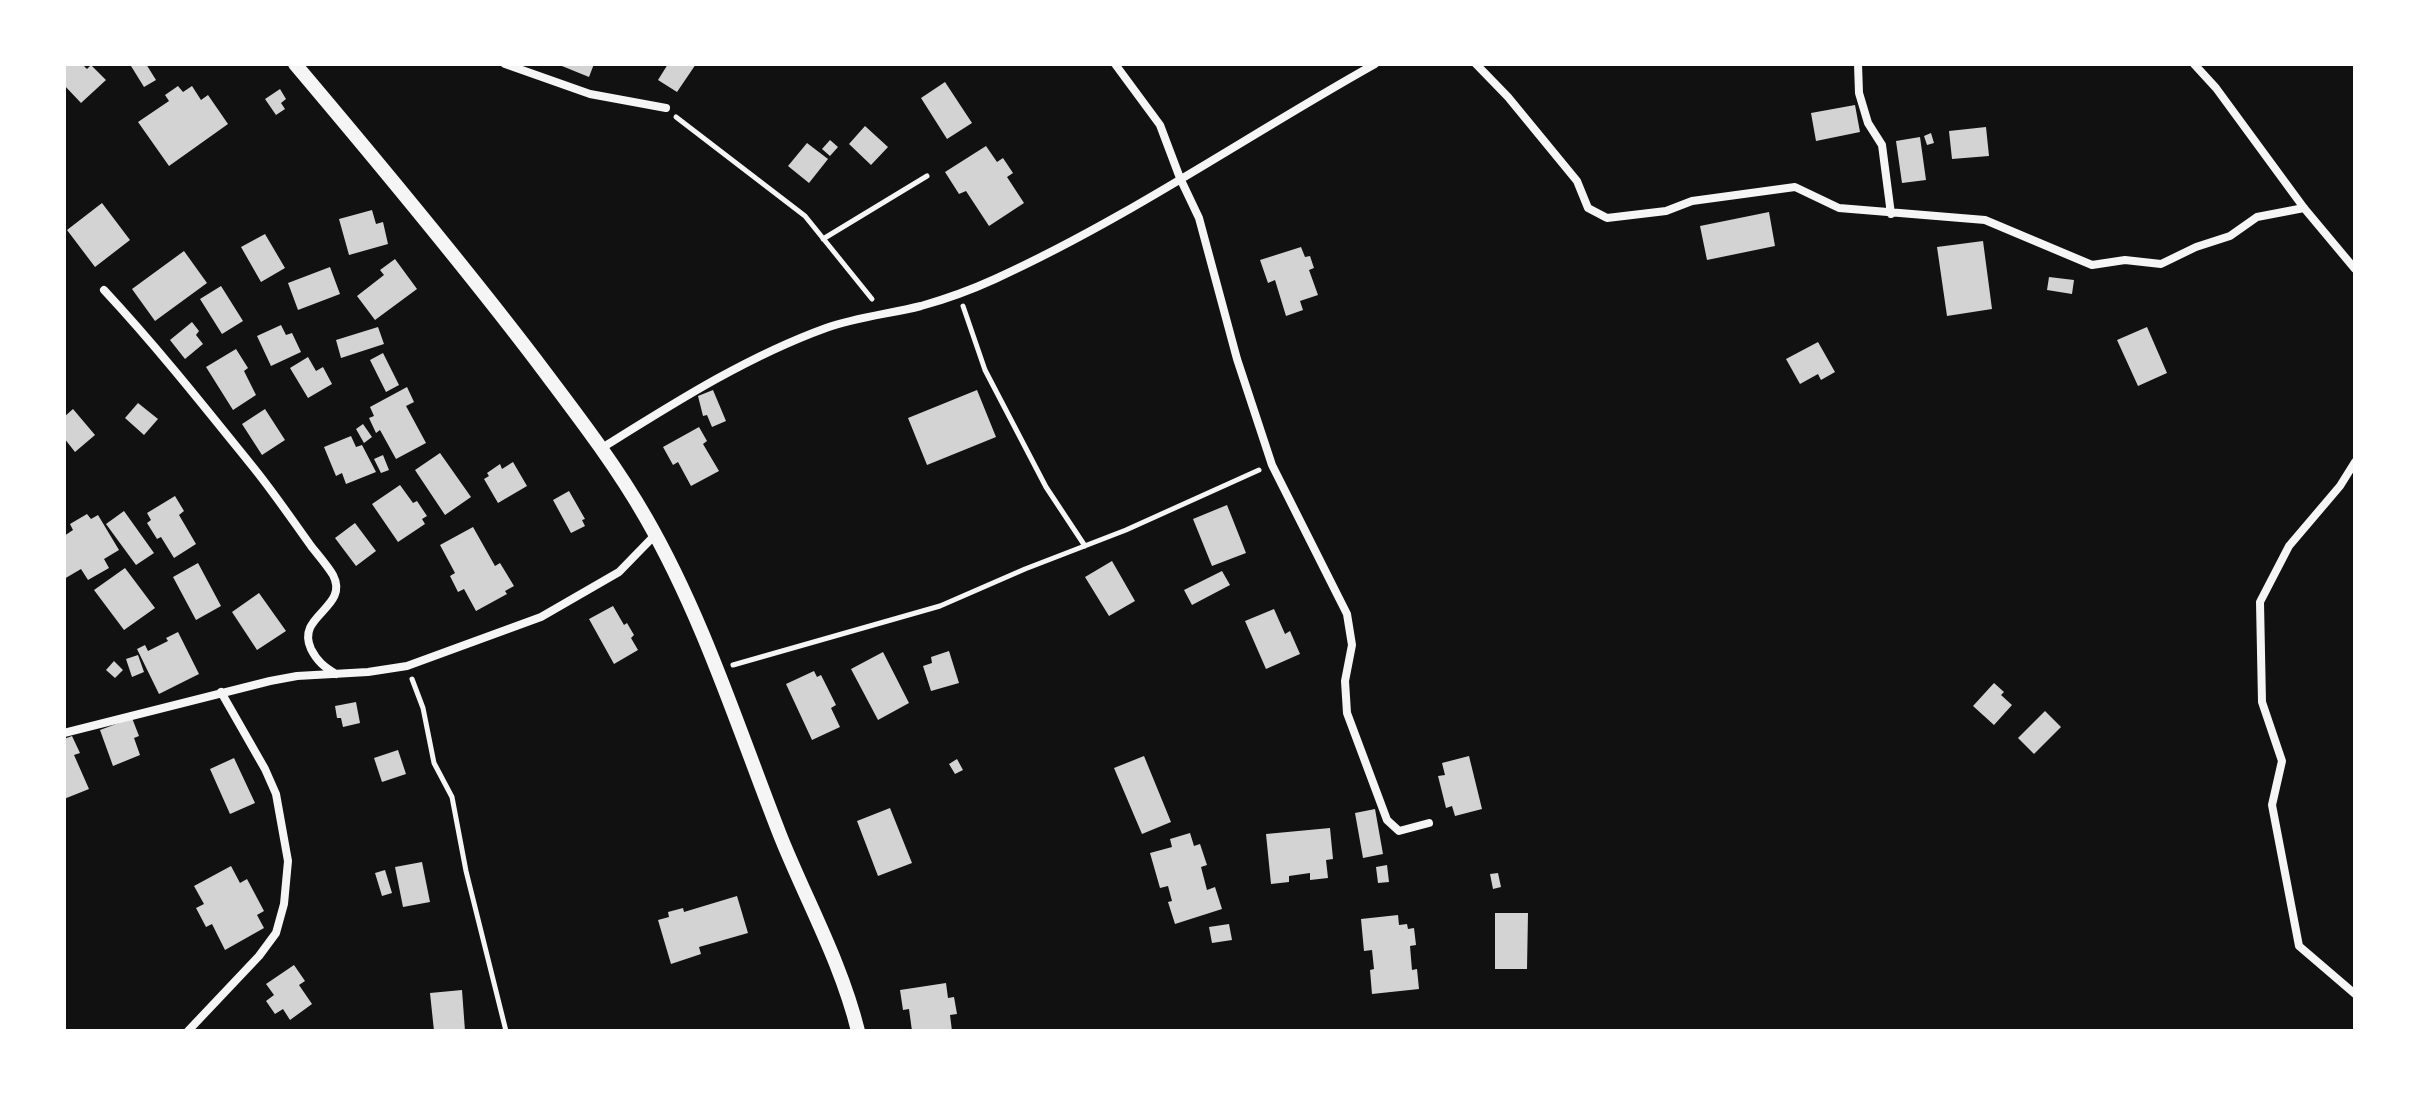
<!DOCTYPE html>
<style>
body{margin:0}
#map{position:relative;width:2419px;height:1095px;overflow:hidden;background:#111;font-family:Figtree,sans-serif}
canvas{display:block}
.frame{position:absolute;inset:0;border:66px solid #fff;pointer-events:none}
</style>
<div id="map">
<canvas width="2419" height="1095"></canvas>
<div class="frame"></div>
</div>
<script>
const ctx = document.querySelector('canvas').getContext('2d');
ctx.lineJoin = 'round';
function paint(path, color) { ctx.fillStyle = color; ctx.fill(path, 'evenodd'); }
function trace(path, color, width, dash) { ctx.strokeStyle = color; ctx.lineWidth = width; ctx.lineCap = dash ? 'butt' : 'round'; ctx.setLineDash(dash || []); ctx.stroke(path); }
paint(new Path2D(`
 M 64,64 L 82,64 L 87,69 L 91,65 L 106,80 L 81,103 L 64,85 Z
 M 134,64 L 146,64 L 156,80 L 144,87 L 131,66 Z
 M 557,64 L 594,64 L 589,77 Z
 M 668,64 L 696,64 L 677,92 L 658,80 Z
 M 945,82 L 972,123 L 947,139 L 921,98 Z
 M 178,86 L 183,92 L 192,86 L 201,100 L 208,95 L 228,124 L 169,166 L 138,122 L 169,101 L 165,95 Z
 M 280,89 L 286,99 L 281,103 L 285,109 L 276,115 L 265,99 Z
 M 1855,105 L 1860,132 L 1816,141 L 1811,113 Z
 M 865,126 L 888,147 L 871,165 L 849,144 Z
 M 1986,127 L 1989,156 L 1952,159 L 1949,131 Z
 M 1931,133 L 1934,143 L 1927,145 L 1924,136 Z
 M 1920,137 L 1926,180 L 1902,183 L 1896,141 Z
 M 830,140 L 838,147 L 830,156 L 822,149 Z
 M 807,143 L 828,159 L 809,183 L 788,166 Z
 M 986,146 L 997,162 L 1003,158 L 1013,173 L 1007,177 L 1024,203 L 989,226 L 966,191 L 959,194 L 945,172 Z
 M 102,203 L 130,240 L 95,267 L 67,230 Z
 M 372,210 L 376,224 L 383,222 L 388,244 L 349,255 L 339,219 Z
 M 1769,212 L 1775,246 L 1707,260 L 1700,226 Z
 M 265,234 L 285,268 L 261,282 L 241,247 Z
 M 1983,241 L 1992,309 L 1947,316 L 1937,247 Z
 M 1301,247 L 1305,257 L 1310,256 L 1314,268 L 1309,270 L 1318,295 L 1300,301 L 1303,310 L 1286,316 L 1275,280 L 1268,283 L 1260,260 Z
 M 184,251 L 207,283 L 155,321 L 132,289 Z
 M 395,259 L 417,289 L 375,320 L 357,296 L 384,275 L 380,270 Z
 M 330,267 L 340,294 L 298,310 L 288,283 Z
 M 2049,277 L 2074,280 L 2072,294 L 2047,290 Z
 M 221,286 L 243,321 L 222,334 L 200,299 Z
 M 192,322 L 199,331 L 196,335 L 203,344 L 185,359 L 170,340 Z
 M 281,325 L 286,335 L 292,333 L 301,352 L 271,366 L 257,336 Z
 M 378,327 L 384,344 L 341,358 L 336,340 Z
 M 2147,327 L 2167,373 L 2138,386 L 2117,340 Z
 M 1818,342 L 1835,372 L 1821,380 L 1818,374 L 1800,384 L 1786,359 Z
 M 236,349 L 248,368 L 244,371 L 256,395 L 233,410 L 206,367 Z
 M 383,353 L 399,385 L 386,392 L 370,360 Z
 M 308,357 L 316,371 L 323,367 L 332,384 L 308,398 L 290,368 Z
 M 407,387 L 414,402 L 406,406 L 426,443 L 396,459 L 380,430 L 376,433 L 369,418 L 374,416 L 370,407 Z
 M 713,390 L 726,421 L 712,427 L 707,415 L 703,416 L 698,396 Z
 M 977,390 L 996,437 L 927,465 L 908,418 Z
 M 138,403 L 158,419 L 144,435 L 125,418 Z
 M 73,409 L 95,435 L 75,452 L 64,438 L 64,417 Z
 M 265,409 L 285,440 L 262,455 L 242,424 Z
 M 363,424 L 372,437 L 364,443 L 356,429 Z
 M 699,427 L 707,441 L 703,444 L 719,471 L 691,486 L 678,462 L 673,465 L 663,447 Z
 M 351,436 L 356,447 L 362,445 L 376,472 L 346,484 L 342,473 L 336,476 L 324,447 Z
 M 440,453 L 471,497 L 445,515 L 415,470 Z
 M 383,455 L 389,470 L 381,473 L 374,459 Z
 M 513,462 L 527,486 L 498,503 L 484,479 L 489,476 L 487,473 L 500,464 L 502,469 Z
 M 400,485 L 413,503 L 417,501 L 427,516 L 422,519 L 425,524 L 398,542 L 372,504 Z
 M 569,491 L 585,519 L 582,520 L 585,526 L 571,533 L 553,500 Z
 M 175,496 L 184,511 L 179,515 L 196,544 L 174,558 L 161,537 L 157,539 L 147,523 L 151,520 L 147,513 Z
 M 1227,505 L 1246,553 L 1212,566 L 1193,519 Z
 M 124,511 L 154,553 L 136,565 L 106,524 Z
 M 87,514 L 91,519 L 98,515 L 119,550 L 104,559 L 109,568 L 88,580 L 81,569 L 64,579 L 64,536 L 73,530 L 70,524 Z
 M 355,523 L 376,551 L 356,566 L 335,538 Z
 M 473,527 L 495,566 L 500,563 L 514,586 L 505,591 L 507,594 L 476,611 L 464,589 L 458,592 L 450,576 L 455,573 L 440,545 Z
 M 1112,561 L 1135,601 L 1109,616 L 1085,577 Z
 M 198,563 L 221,606 L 196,620 L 173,577 Z
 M 125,568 L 155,608 L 124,630 L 94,590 Z
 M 1222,571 L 1230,585 L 1192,605 L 1184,590 Z
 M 259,593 L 286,631 L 257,650 L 232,612 Z
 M 613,606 L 624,625 L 627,623 L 634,635 L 631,638 L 638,650 L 614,664 L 589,619 Z
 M 1274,609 L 1285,634 L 1290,631 L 1300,654 L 1266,669 L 1245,621 Z
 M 178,632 L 199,674 L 159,694 L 137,649 L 145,645 L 148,651 L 168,641 L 166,638 Z
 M 949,651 L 959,683 L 931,691 L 923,666 L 932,663 L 931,657 Z
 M 883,652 L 909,703 L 878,720 L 851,669 Z
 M 138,655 L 144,672 L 132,677 L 126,659 Z
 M 114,661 L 123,670 L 115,678 L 106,670 Z
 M 814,671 L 817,677 L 821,675 L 836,705 L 831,708 L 840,727 L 812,740 L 786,684 Z
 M 1994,683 L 2004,692 L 2001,695 L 2012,705 L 1994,725 L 1973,706 Z
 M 356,702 L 360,723 L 343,727 L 341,718 L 337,718 L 335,706 Z
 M 2045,711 L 2061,727 L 2034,754 L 2018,738 Z
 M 132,718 L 139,736 L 134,738 L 140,755 L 113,766 L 100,730 Z
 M 72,736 L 80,753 L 74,755 L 89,789 L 64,799 L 64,739 Z
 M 398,750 L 406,774 L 382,782 L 374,758 Z
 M 1144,756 L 1171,822 L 1142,834 L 1114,768 Z
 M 1469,756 L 1482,809 L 1455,816 L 1452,806 L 1446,808 L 1438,776 L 1445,775 L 1442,763 Z
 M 234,758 L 255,803 L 230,814 L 210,769 Z
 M 957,759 L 963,770 L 955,774 L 949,764 Z
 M 890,808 L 912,863 L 878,876 L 857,821 Z
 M 1375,809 L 1383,854 L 1363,858 L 1355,813 Z
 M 1330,828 L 1333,859 L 1326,860 L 1328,878 L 1310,880 L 1310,873 L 1289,876 L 1289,882 L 1271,884 L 1266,834 Z
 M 1190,833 L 1194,846 L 1200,844 L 1207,865 L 1201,867 L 1207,890 L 1215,887 L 1222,909 L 1175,924 L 1168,902 L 1172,901 L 1168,886 L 1160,888 L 1150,853 L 1172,847 L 1170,839 Z
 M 422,862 L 430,902 L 403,907 L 395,867 Z
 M 1387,865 L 1389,882 L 1378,883 L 1376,867 Z
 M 231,866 L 240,883 L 247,879 L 264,911 L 257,915 L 264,928 L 225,950 L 212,924 L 206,927 L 196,908 L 204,904 L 194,886 Z
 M 385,870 L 392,893 L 382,896 L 375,873 Z
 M 1498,873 L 1501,887 L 1493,889 L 1490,874 Z
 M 737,896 L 748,933 L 699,947 L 701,954 L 671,964 L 658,920 L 669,917 L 668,912 L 683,908 L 684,912 Z
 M 1495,913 L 1528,913 L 1527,969 L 1495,969 Z
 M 1398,915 L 1399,925 L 1407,924 L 1408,929 L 1414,928 L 1416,945 L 1410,946 L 1412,970 L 1417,969 L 1419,989 L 1372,994 L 1370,970 L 1374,969 L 1372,950 L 1364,951 L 1361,919 Z
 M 1229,924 L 1232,940 L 1212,943 L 1209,927 Z
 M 294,965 L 305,981 L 299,985 L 312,1004 L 290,1020 L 283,1009 L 275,1014 L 266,1001 L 274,995 L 266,984 Z
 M 946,983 L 948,998 L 954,997 L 957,1014 L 950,1015 L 952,1031 L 912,1031 L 909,1009 L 903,1010 L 900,990 Z
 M 462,990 L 465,1031 L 434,1031 L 430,993 Z`), '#d3d3d3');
trace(new Path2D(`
 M 676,117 L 805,216 L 872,299
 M 823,239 L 927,176
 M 963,306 L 985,370 L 1046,487 L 1085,546
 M 733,665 L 940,606 L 1025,569 L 1126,530 L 1259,470
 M 412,679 L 423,708 L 434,763 L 452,797 L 466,871 L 506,1031`), '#f5f5f5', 5);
trace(new Path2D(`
 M 505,64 L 590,94 L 666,108
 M 1115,64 L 1160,125 L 1180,178 L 1199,218 L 1237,359 L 1272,465 L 1347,614 L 1352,645 L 1345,681 L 1347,713 L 1387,820 L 1399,831 L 1429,823
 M 1476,64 L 1508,97 L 1577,181 L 1588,208 L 1607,218 L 1666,211 L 1692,201 L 1795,187 L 1839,208 L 1985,220 L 2092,265 L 2125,260 L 2161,264 L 2196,247 L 2230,236 L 2257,217 L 2304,208
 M 1858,64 L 1859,93 L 1868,123 L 1882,145 L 1891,214
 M 2194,64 L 2216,88 L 2304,208 L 2355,269
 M 104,290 C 158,348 207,410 257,472 C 276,496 293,521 311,546 C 318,555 327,565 333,575 C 350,608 295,615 311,649 C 317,661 324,667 336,674
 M 602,448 C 674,403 746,357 826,328 C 857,317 889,314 921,306 C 946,299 971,290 995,279 C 1127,219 1248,135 1375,64
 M 2355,462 L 2340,486 L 2289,546 L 2260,602 L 2262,702 L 2282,761 L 2272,805 L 2299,946 L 2355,994
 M 64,733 L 270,681 L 297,676 L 368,672 L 407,666 L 541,617 L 619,572 L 655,535
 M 188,1031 L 259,956 L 276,933 L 284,904 L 288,861 L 276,794 L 265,769 L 221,692`), '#f5f5f5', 8);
trace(new Path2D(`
 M 295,64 C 377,161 458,258 535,359 C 574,411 614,462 646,518 C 703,617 738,728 780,835 C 806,900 841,962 858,1031`), '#f5f5f5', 14);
</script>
